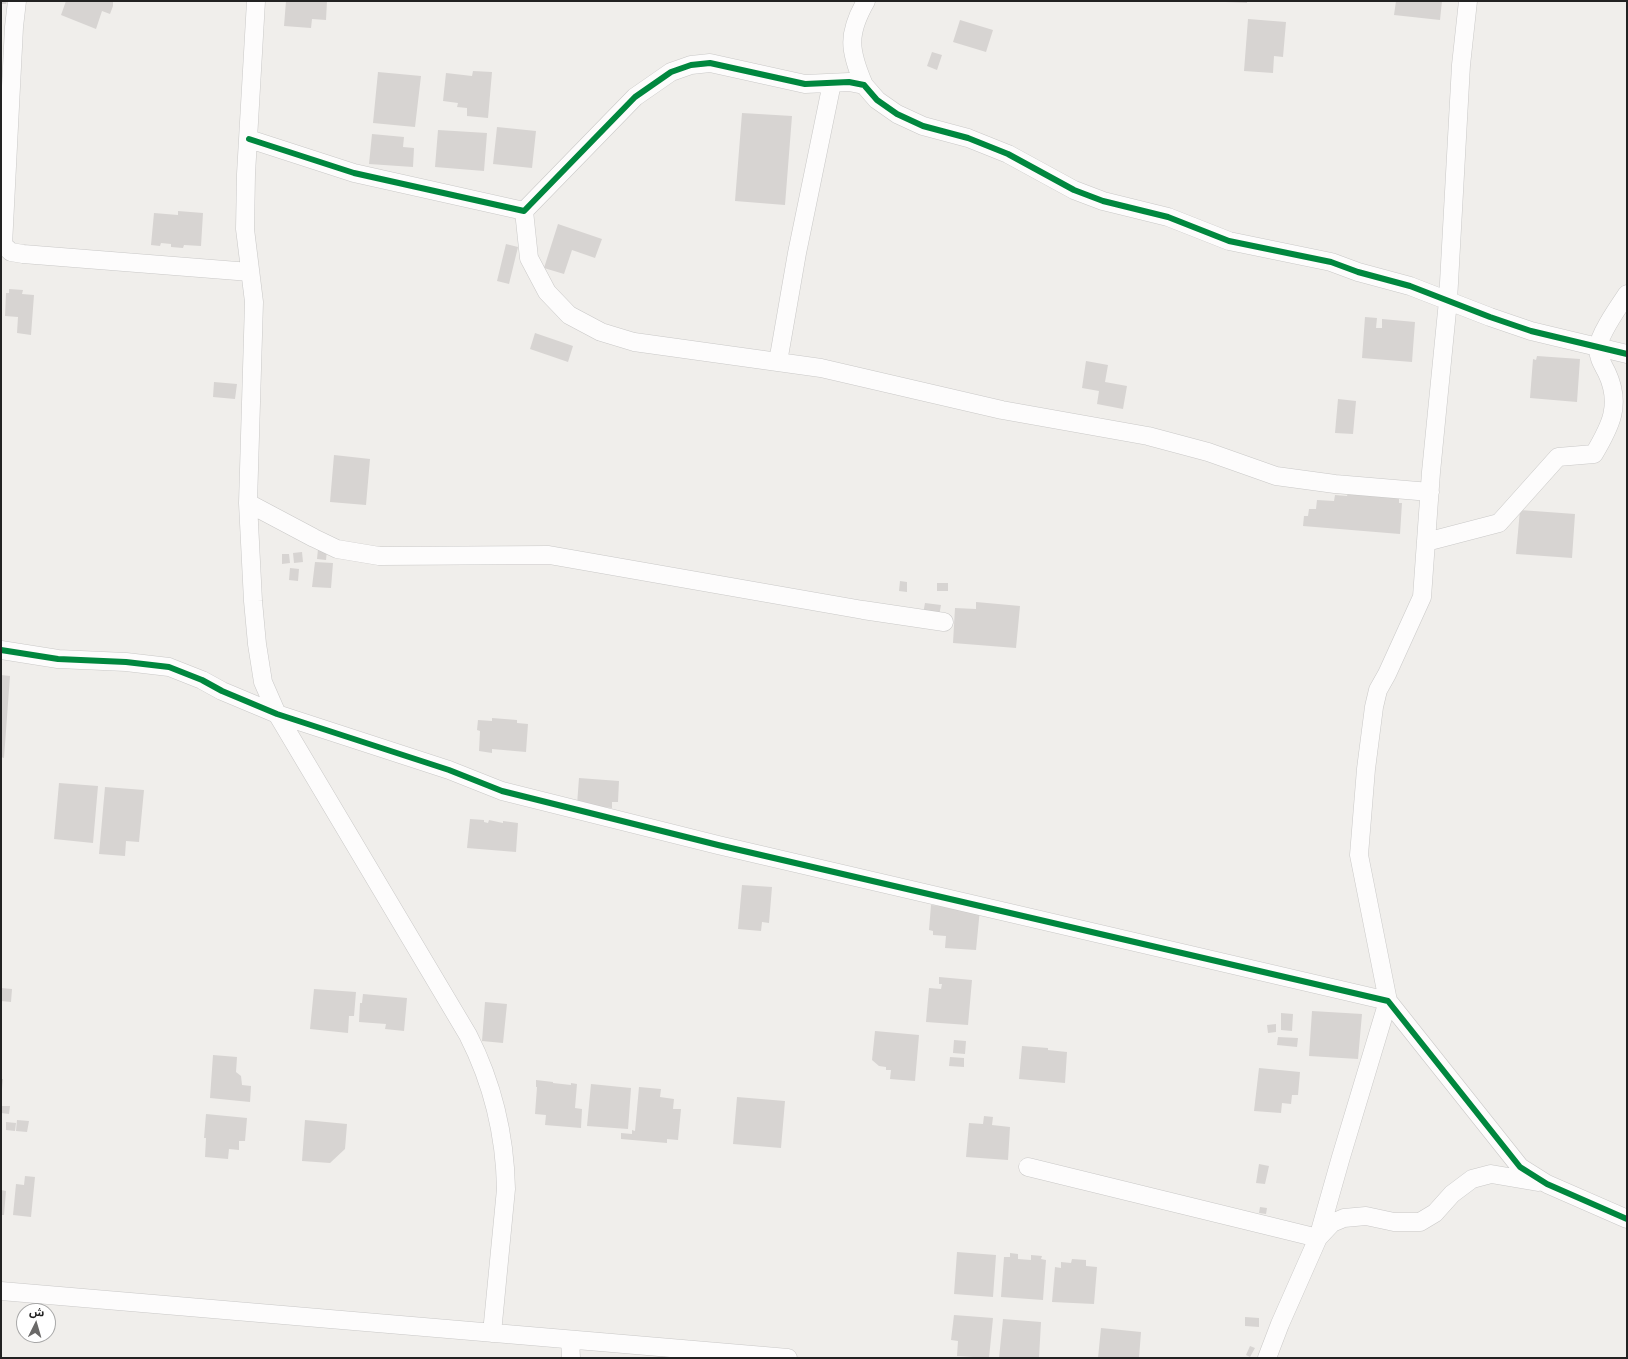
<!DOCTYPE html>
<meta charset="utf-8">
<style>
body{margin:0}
#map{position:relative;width:1628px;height:1359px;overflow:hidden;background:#f0eeeb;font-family:Commissioner,"Noto Sans Arabic",sans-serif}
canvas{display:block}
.frame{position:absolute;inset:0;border:2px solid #222;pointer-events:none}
.north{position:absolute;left:16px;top:1303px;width:40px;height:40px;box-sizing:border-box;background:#fff;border:1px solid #a7a7a7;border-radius:50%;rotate:5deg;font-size:11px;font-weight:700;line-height:16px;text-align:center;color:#222}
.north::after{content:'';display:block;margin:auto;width:14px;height:18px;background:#6a6968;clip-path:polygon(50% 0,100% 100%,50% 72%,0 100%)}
</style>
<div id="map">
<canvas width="1628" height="1359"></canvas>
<div class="frame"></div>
<div class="north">ش</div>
</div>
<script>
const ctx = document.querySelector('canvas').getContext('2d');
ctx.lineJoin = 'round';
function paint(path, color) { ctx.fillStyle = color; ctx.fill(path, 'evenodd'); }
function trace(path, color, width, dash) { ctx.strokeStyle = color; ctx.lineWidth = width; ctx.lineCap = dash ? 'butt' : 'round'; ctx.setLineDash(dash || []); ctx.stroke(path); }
paint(new Path2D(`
 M 1,1 L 7,1 L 6,4 L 1,4 Z
 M 66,1 L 113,1 L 113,6 L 110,14 L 102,11 L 96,29 L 61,15 Z
 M 286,1 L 327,1 L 326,20 L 312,19 L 311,28 L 284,26 Z
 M 1225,1 L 1247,1 L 1247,3 L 1225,2 Z
 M 1396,1 L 1442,1 L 1440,20 L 1394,15 Z
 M 1248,19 L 1286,22 L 1283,57 L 1274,56 L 1273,73 L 1244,71 Z
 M 960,20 L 993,30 L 986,52 L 953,42 Z
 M 932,52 L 942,55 L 937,70 L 927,66 Z
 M 473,71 L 492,72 L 488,118 L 467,116 L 467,108 L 457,107 L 458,103 L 443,101 L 446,73 L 472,76 Z
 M 378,72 L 421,76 L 415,127 L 373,123 Z
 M 742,113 L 792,116 L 785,205 L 735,201 Z
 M 497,127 L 536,131 L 532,168 L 493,164 Z
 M 438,130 L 487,133 L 484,171 L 435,167 Z
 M 372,134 L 404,137 L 403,147 L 414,148 L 413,167 L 369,164 Z
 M 178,211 L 203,213 L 201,246 L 184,245 L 183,248 L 171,247 L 171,244 L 161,243 L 160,246 L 151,245 L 154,213 L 178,215 Z
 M 558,224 L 602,239 L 595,258 L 572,250 L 564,274 L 544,268 Z
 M 506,244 L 518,247 L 509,284 L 497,281 Z
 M 9,289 L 23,290 L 22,294 L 34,295 L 31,335 L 17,333 L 18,317 L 5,316 L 6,293 L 9,293 Z
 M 1365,317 L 1377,318 L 1376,328 L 1382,328 L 1382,319 L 1415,322 L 1412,362 L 1362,358 Z
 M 535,333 L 573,346 L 568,362 L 530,349 Z
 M 1537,356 L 1580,359 L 1577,402 L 1530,398 L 1533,359 L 1536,360 Z
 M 1086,361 L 1108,365 L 1105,382 L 1127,386 L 1123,409 L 1097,404 L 1099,391 L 1082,388 Z
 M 214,382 L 237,384 L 235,399 L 213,397 Z
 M 1338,399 L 1356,401 L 1353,434 L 1335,433 Z
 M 334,455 L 370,459 L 366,505 L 330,502 Z
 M 1348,493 L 1399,497 L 1399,503 L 1402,503 L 1400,534 L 1303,526 L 1304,516 L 1308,516 L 1309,509 L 1316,509 L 1317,500 L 1334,501 L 1335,495 L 1347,496 Z
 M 1520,510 L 1575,514 L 1572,558 L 1516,554 Z
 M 318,549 L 327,550 L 326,560 L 317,559 Z
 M 302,552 L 303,562 L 294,563 L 293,553 Z
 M 282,554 L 289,554 L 290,563 L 282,564 Z
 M 315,562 L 333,563 L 331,588 L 312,587 Z
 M 290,568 L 299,569 L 298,581 L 289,580 Z
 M 900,581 L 907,582 L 907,592 L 899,591 Z
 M 937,583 L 948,583 L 948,591 L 937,591 Z
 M 976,602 L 1020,606 L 1016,648 L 953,643 L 955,608 L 976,609 Z
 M 925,603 L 941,605 L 939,616 L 923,614 Z
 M 1,675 L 10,676 L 4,758 L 1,757 Z
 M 492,718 L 517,720 L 517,723 L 528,724 L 526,752 L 492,749 L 492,753 L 479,751 L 480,731 L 477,730 L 478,720 L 492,721 Z
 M 579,778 L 619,781 L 618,802 L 612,802 L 612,808 L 577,805 Z
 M 59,783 L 98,786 L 93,843 L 54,839 Z
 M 105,787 L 144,790 L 139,842 L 126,841 L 125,856 L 99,854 Z
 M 470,819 L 484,820 L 484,822 L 488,823 L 489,820 L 503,823 L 503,821 L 518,823 L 516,852 L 467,848 Z
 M 742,885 L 772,887 L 769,923 L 762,922 L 761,931 L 738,929 Z
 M 931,905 L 980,909 L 976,950 L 945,948 L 946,936 L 933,935 L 933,931 L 929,930 Z
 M 939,977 L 972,980 L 968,1025 L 926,1022 L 929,988 L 941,989 L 942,984 L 939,984 Z
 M 1,988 L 12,989 L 11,1002 L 1,1001 Z
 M 314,989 L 356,992 L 354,1016 L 349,1016 L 348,1033 L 310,1029 Z
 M 363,994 L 407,998 L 404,1031 L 385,1029 L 386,1024 L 359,1022 L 360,1003 L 362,1003 Z
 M 485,1002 L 507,1004 L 503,1043 L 482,1041 Z
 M 1312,1011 L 1362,1014 L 1358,1059 L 1309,1056 Z
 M 1281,1013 L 1293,1014 L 1292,1031 L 1281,1030 Z
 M 1276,1024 L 1276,1032 L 1268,1033 L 1267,1025 Z
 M 875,1031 L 919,1035 L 915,1081 L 890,1079 L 891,1070 L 886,1070 L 886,1067 L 879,1066 L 872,1060 Z
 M 1278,1037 L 1298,1038 L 1297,1047 L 1277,1045 Z
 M 954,1040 L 966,1041 L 965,1054 L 953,1053 Z
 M 1022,1046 L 1048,1048 L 1048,1050 L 1067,1052 L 1065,1083 L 1019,1079 Z
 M 213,1055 L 237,1057 L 236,1072 L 241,1076 L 242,1085 L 251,1086 L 250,1102 L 210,1098 Z
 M 950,1057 L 964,1058 L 964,1067 L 949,1066 Z
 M 1259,1068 L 1300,1072 L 1298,1095 L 1292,1095 L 1291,1104 L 1282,1103 L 1281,1113 L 1254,1111 Z
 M 1,1079 L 3,1079 L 2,1089 L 1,1089 Z
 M 536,1080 L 553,1082 L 553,1083 L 571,1085 L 571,1083 L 577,1084 L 575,1108 L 582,1109 L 581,1128 L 545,1125 L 546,1115 L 535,1114 L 537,1087 L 536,1087 Z
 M 591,1084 L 631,1088 L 628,1129 L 587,1126 Z
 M 639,1087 L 661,1089 L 660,1097 L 674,1099 L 673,1109 L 681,1109 L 678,1140 L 667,1139 L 667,1143 L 621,1139 L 621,1133 L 632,1134 L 632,1130 L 635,1131 Z
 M 737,1097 L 785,1101 L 781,1148 L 733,1144 Z
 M 1,1106 L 10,1106 L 9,1114 L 1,1113 Z
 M 206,1114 L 247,1118 L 245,1141 L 239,1141 L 239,1150 L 229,1149 L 228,1159 L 205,1157 L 206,1138 L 204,1138 Z
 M 984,1116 L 993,1117 L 992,1125 L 1010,1127 L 1008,1160 L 966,1157 L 969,1123 L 983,1124 Z
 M 17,1120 L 29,1121 L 27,1132 L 16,1131 Z
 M 305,1120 L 347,1124 L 345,1149 L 330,1163 L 302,1161 Z
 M 6,1122 L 16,1123 L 15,1131 L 6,1130 Z
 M 1259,1164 L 1269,1166 L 1265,1184 L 1256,1183 Z
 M 25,1176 L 35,1177 L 31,1217 L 13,1215 L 16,1184 L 24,1185 Z
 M 1,1190 L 6,1191 L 4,1215 L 1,1215 Z
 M 1260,1207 L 1267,1208 L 1266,1214 L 1259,1213 Z
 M 957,1252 L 996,1255 L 993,1297 L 954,1294 Z
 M 1010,1253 L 1018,1254 L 1018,1259 L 1031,1260 L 1031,1255 L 1042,1256 L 1041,1259 L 1046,1260 L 1043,1300 L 1001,1297 L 1004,1257 L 1010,1257 Z
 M 1072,1259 L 1086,1260 L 1086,1266 L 1097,1267 L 1094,1304 L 1052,1302 L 1055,1267 L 1061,1268 L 1061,1262 L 1071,1263 Z
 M 954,1315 L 993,1318 L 989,1358 L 957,1356 L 958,1341 L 951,1340 Z
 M 1245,1317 L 1259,1318 L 1259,1327 L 1245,1326 Z
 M 1003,1319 L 1041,1322 L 1039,1358 L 999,1358 Z
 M 1101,1328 L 1141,1332 L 1139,1358 L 1098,1358 Z
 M 1250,1346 L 1255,1348 L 1250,1357 L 1246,1355 Z`), '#d7d4d2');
const minor = new Path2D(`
 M 17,1 L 14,27 L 3,245 L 11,252 L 23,254 L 250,272
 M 256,1 L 246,174 L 245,229 L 254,302 L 248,503 L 253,601 L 257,644 L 263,682 L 277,714 L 468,1035 C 493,1084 505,1134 506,1189 L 492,1333
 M 864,85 C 849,50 847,34 866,1
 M 249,139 L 354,173 L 524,211 L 635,97 L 671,72 L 691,65 L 710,63 L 805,84 L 849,82 L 864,85 L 877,100 L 897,114 L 923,126 L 968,138 L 1008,154 L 1074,190 L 1103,201 L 1168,217 L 1229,241 L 1331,262 L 1358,272 L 1410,286 L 1490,317 L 1531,331 L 1627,354
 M 524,211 L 529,258 L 547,292 L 569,315 L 601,332 L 634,342 L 821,368 L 1002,410 L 1148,436 L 1208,452 L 1276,476 L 1335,484 L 1430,492
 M 778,362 L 797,253 L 832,83
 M 248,503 L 314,538 L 337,549 L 379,556 L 549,555 L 863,610 L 944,622
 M 1426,542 L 1499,523 L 1558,457 L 1594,454 C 1610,427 1622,405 1607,373 C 1603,365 1598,358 1598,348 C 1599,334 1619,306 1627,294
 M 1,650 L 58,659 L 126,662 L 169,667 L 202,680 L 222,691 L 277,714 L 449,770 L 502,791 L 718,845 L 1388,1001 L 1520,1167 L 1547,1184 L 1627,1219
 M 1028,1167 L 1318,1238 L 1332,1223 L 1344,1218 L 1366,1216 L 1394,1222 L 1420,1222 L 1435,1213 L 1452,1194 L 1472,1179 L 1491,1174 L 1538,1182
 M 1,1291 L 788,1358
 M 570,1340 L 571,1358
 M 1267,1358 L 1280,1324 L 1318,1238 L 1341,1157 L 1388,1001 L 1359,855 L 1366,769 L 1374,707 L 1378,690 L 1387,674 L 1422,597 L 1431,472 L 1448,301 L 1461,65 L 1468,1`);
trace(minor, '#c9c8c7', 19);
trace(minor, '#fdfcfc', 18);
trace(new Path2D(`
 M 249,139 L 354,173 L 524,211 L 635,97 L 671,72 L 691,65 L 710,63 L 805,84 L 849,82 L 864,85 L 877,100 L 897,114 L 923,126 L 968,138 L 1008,154 L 1074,190 L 1103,201 L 1168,217 L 1229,241 L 1331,262 L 1358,272 L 1410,286 L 1490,317 L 1531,331 L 1627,354
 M 1,650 L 58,659 L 126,662 L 169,667 L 202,680 L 222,691 L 277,714 L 449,770 L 502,791 L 718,845 L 1388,1001 L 1520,1167 L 1547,1184 L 1627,1219`), '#00873e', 6);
</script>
